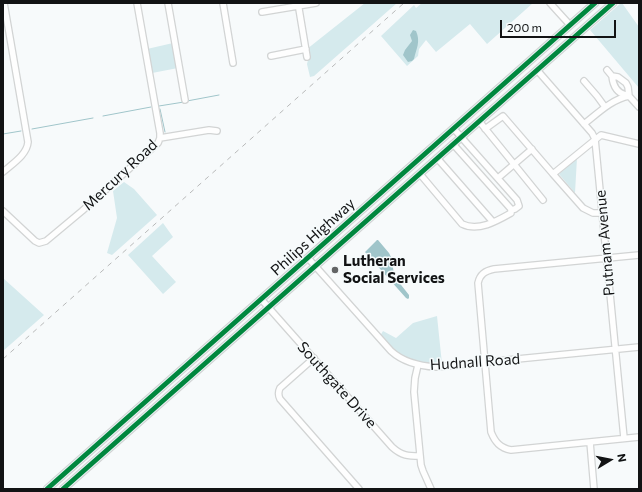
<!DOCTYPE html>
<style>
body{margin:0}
#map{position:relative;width:642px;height:492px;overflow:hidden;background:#f7fafb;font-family:Commissioner,sans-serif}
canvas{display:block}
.frame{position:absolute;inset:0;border:4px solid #121314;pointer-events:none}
.north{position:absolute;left:590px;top:440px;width:40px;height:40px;-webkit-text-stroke:3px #f6fbfc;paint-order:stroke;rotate:80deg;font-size:11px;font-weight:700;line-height:16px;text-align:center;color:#121314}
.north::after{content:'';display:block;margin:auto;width:14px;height:18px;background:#121314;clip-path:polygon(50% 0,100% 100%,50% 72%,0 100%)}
.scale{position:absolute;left:500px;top:20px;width:116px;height:18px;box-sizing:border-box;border:2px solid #121314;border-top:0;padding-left:5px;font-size:12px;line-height:14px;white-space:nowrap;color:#121314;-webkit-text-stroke:3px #f6fbfc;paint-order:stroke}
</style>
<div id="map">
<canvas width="642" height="492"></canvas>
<div class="frame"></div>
<div class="north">N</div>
<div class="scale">200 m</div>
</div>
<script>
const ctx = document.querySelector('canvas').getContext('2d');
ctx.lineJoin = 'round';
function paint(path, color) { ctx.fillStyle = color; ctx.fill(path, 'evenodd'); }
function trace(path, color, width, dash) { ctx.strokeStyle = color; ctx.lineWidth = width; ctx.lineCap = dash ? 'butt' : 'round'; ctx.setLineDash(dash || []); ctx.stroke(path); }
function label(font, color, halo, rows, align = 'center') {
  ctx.font = font + ' Commissioner,sans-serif'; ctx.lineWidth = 3; ctx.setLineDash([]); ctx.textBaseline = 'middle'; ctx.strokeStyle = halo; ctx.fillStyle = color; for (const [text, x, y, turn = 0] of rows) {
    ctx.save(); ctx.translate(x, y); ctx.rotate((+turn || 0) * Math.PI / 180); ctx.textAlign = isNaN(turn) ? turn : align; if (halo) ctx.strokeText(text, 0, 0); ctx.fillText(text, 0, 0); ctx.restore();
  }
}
paint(new Path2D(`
 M 365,3 L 397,3 L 314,76 L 310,77 L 307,64 L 309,56 L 307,49 Z
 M 422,3 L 533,3 L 487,44 L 470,24 L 436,52 L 426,40 L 419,49 L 418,56 L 407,66 L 381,36 L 414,5 L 416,8 Z
 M 621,3 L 622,3 L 639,27 L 639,88 L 590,30 Z
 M 173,43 L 178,68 L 152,73 L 147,49 Z
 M 577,158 L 575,193 L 559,174 Z
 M 124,182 L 134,189 L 157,215 L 112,255 L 107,253 L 117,218 L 113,191 Z
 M 163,223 L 173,237 L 152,256 L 176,282 L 163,294 L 128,255 Z
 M 3,278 L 44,315 L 3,351 Z
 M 437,316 L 442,364 C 427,363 409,362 396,352 C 390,348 385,341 380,336 L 383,331 L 396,338 L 413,323 Z`), '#d5eaed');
paint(new Path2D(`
 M 413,30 L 416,31 C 421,42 416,49 414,59 L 412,61 L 408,62 L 403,55 L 405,50 L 412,41 L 410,35 Z
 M 377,240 L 378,240 L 389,253 L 392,259 L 394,276 L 409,295 L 409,298 L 408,299 L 406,298 L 365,252 Z`), '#a0c5ca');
trace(new Path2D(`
 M 187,101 L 219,95
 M 159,106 L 184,102
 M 160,109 L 165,132
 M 103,116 L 151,107
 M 32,129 L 93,118
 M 3,134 L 21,131`), '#a0c5ca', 1);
const minor = new Path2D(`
 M 168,3 L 185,100
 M 223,3 L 233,63
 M 298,3 L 307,57
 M 550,3 L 570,25
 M 262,12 L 316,3
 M 271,56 L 306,49
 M 537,70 L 592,133 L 595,139 L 624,438
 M 607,70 L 612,76 L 618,77 L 626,83 L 628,87 L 629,96 L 639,107
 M 612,76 C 613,86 617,93 626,95
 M 584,81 L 597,96 L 605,107
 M 479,121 L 543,200
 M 584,124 C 597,114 612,99 629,96
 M 454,129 L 517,200 L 519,206 L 515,209 L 511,210
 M 485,129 L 503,116 L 553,174
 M 160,138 L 209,130 L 217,131
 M 437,158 L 493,222
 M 3,172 C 12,164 27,155 28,142 L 4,3
 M 420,174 L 462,224 C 478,232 497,221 511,213 L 511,209 L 453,144
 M 498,178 L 532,149
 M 3,211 L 35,241 L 39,243 L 46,241 L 82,211 L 158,143 L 160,138 L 160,133 L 137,3
 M 602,213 L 593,213 L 583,208 L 553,174 L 601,135 L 639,144
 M 639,255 L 494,269 C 485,271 480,274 478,283 L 491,432 C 495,442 500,448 511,450 L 639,437
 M 308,258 L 391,351 C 403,362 419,366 436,367 L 639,347
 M 261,299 L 392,447 C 402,456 408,456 420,456
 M 314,358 L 280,388 C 278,392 278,395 280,399 L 359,489
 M 418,365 L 415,378 L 414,392 L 421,465 L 423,471 L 431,489
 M 590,442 L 594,489`);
const major = new Path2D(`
 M 47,489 L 595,3
 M 63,489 L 613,3`);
trace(minor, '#d2d4d4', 8);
trace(major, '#d1d3d3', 9);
trace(minor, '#fefefe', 5.5);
trace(major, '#e8f2f3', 7);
trace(new Path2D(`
 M 3,359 L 404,3`), '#b8b9b9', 1, [5, 5]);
trace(new Path2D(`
 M 47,489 L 595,3
 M 63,489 L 613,3`), '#00873e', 5);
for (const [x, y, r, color] of [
 [335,270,4,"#626465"]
]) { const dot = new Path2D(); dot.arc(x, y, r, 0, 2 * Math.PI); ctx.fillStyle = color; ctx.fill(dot); trace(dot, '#f6fbfc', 1.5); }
label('15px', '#121314', '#f6fbfc', [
 ["Mercury Road",120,175,-43],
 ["Philips Highway",313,237,-42],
 ["Putnam Avenue",605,243,-95],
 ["Hudnall Road",475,362,-4],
 ["Southgate Drive",337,385,48]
]);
label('bold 15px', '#121314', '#f6fbfc', [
 ["Lutheran",343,261],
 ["Social Services",343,278]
], 'left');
</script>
